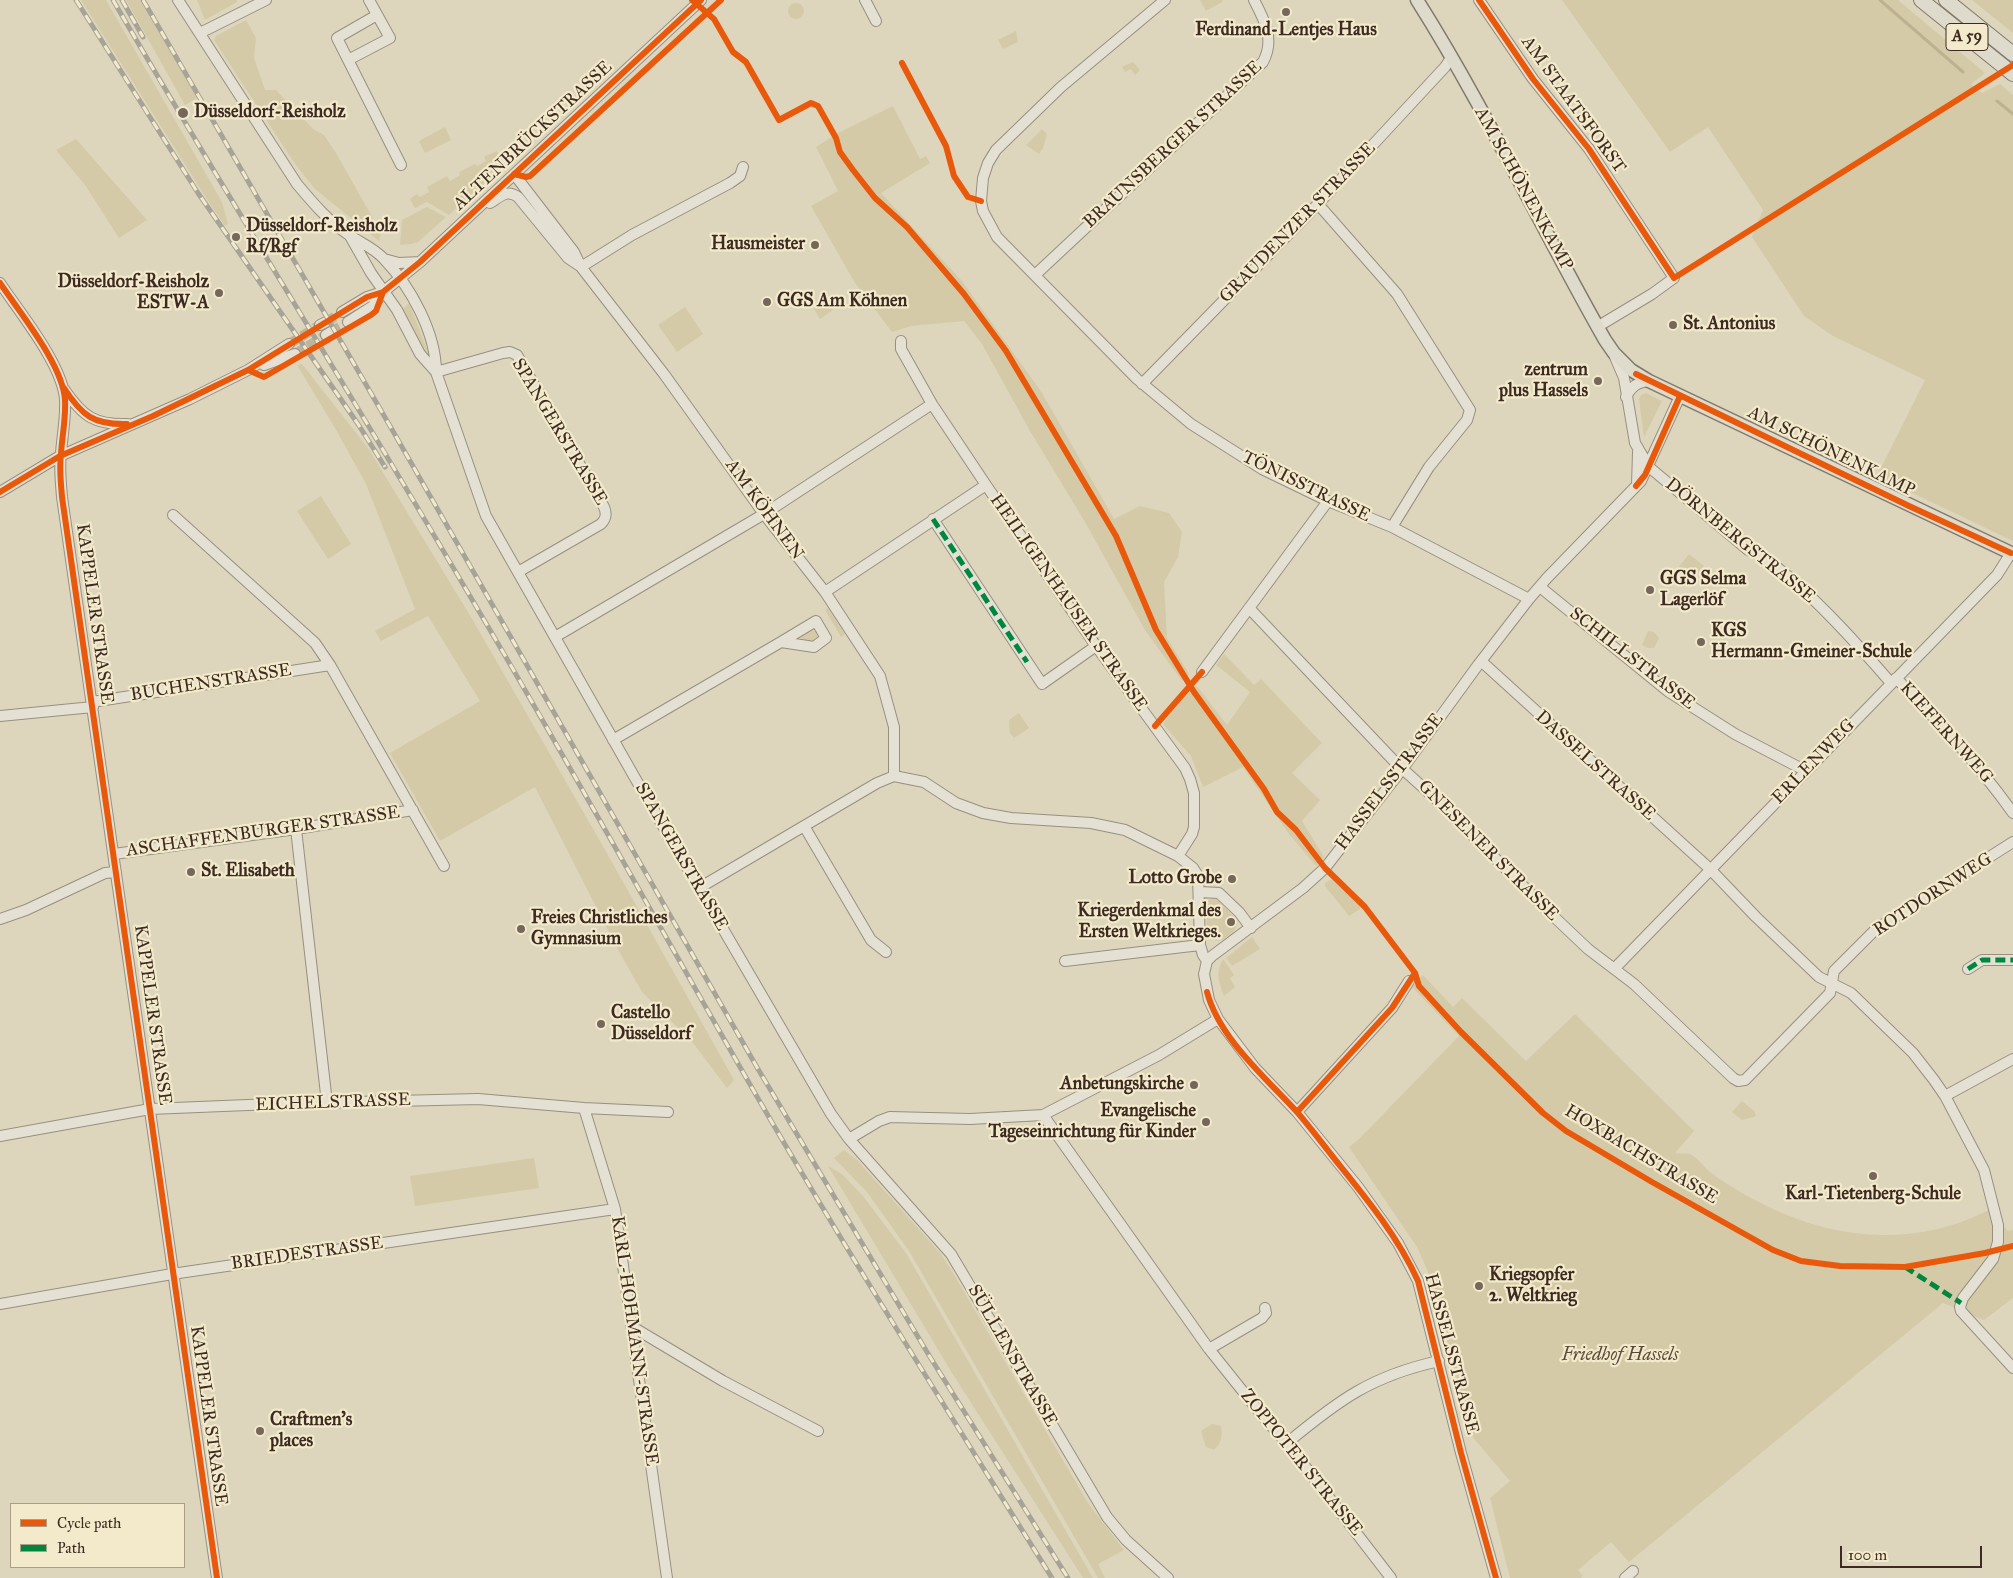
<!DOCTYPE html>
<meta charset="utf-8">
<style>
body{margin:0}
#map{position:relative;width:2013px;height:1578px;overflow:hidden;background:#ddd6bc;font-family:"IM FELL Great Primer",serif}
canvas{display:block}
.legend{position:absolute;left:10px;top:1503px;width:175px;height:65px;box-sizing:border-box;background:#f2eaca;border:1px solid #aa9e87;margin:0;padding:6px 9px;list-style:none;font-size:15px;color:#3d2b23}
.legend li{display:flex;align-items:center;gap:10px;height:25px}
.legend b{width:25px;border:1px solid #aa9e87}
.scale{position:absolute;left:1840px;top:1546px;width:142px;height:22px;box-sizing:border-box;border:2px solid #3d2b23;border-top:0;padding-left:6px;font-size:15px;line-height:18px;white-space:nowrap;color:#3d2b23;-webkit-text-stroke:4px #f2eaca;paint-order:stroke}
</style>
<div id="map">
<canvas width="2013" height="1578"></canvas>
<ul class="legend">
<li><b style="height:6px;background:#e8590c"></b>Cycle path</li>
<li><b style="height:6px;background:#00873e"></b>Path</li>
</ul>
<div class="scale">100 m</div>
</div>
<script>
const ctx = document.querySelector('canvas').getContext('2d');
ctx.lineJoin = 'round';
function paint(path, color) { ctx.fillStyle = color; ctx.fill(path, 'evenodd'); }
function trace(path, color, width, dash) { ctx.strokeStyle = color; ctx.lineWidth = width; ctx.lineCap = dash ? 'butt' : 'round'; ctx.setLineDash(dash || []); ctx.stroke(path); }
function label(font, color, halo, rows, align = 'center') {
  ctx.font = font + ' "IM FELL Great Primer",serif'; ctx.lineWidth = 4.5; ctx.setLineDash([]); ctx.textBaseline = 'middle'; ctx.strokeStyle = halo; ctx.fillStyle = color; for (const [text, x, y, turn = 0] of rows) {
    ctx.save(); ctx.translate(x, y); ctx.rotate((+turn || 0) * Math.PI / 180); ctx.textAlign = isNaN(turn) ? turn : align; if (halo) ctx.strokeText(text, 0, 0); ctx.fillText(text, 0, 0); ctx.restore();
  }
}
paint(new Path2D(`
 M 81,0 L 106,0 L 222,202 L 228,224 L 225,226 L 210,204 Z
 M 126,0 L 140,0 L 197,98 L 185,105 Z
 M 197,0 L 237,0 L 237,2 L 205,20 Z
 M 1200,0 L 1223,0 L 1222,2 L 1206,11 Z
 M 1562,0 L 1898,0 L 1985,73 L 1971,84 L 1982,93 L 2000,84 L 2013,95 L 2013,541 L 1877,476 L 1925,380 L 1833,336 L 1804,316 L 1752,237 L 1763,210 L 1708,127 L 1670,152 Z
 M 1972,0 L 2013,0 L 2013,33 Z
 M788 11a8 8 0 1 1 16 0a8 8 0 1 1-16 0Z
 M 246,20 L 256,38 L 254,58 L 265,90 L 276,90 L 313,129 L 324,135 L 336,153 L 375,222 L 382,229 L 379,241 L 315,189 L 295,164 L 214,40 L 216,36 Z
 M 1016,31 L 1018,42 L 1003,49 L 998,40 Z
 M 1133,62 L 1140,70 L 1135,75 L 1131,69 L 1125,72 L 1122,67 Z
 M 893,106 L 920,159 L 926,156 L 930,163 L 881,193 L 962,281 L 1042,393 L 1114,519 L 1140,506 L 1169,513 L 1182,532 L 1178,557 L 1164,582 L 1167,638 L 1189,674 L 1182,681 L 1145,630 L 1085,522 L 1030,431 L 982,344 L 964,321 L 911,326 L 892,332 L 855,283 L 811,206 L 838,191 L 816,147 L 838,133 Z
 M 445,127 L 451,140 L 425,153 L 419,141 Z
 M 1042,129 L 1047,134 L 1043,148 L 1039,154 L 1026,145 Z
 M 76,139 L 147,220 L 119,238 L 85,185 L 56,150 Z
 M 497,151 L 504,164 L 449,215 L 427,202 L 415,208 L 410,199 L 417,194 L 420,197 L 429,192 L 427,187 L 447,176 L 450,181 L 460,175 L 459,173 L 461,171 L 475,164 L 477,166 L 486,161 L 484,157 Z
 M 427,207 L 446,217 L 418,242 L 412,244 L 400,245 L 402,220 Z
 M 827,300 L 833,310 L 820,319 L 814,309 Z
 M 409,303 L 430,357 L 429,359 L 428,360 L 401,311 Z
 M 685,307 L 703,334 L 677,352 L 658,325 Z
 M 302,364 L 368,448 L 471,617 L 604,848 L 734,1080 L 727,1088 L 693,1043 L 642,992 L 616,946 L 535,787 L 440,841 L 390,753 L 480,701 L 428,616 L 381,641 L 375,631 L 415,609 L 366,484 L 335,428 L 297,365 Z
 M 1646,393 L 1662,401 L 1644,437 L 1639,399 L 1641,395 Z
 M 321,496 L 351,544 L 328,559 L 297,511 Z
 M 1689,554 L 1704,566 L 1690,580 L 1678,568 Z
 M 828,608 L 845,634 L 841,637 L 825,610 Z
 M 811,630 L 817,632 L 818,639 L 813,642 L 802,641 L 801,637 Z
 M 1648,631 L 1654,632 L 1659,638 L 1654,648 L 1648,648 L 1642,645 Z
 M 1224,654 L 1254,685 L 1261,679 L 1322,743 L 1292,773 L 1320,800 L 1302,821 L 1324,857 L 1316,866 L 1289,834 L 1243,767 L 1203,787 L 1191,756 L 1163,724 L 1188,691 L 1197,686 L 1227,725 L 1250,692 L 1216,665 Z
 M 1019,713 L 1029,728 L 1014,738 L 1010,733 L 1009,720 Z
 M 1330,880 L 1332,880 L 1360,905 L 1360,909 L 1349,916 L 1325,886 L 1325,883 Z
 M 1212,898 L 1217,899 L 1237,920 C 1240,933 1215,949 1207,935 L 1206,901 Z
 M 1252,937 L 1260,949 L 1232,966 L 1226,958 Z
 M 1223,959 L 1234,975 L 1230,978 L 1235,987 L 1224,996 C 1219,982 1215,973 1223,959 Z
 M 1423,975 L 1453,1007 L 1462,998 L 1526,1061 L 1575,1014 L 1694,1131 L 1675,1153 C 1679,1154 1686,1153 1690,1154 C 1697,1157 1704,1167 1710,1172 C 1719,1179 1729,1185 1739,1191 C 1817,1238 1906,1252 1989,1210 L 2008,1231 L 2013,1230 L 2013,1298 L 1984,1320 L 1943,1303 L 1629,1562 L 1611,1542 L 1578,1570 L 1583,1576 L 1581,1578 L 1510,1578 L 1490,1498 L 1510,1481 L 1470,1434 L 1434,1285 L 1417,1247 L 1349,1147 L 1360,1138 L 1459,1036 L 1412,987 Z
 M 1742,1101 L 1754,1111 L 1756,1116 L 1742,1120 L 1732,1112 Z
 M 844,1150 L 857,1160 L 940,1253 L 950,1268 L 1088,1503 L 1124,1550 L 1098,1564 L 1105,1578 L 1098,1578 L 909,1251 L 867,1192 L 834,1158 Z
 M 534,1158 L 539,1188 L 415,1206 L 410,1176 Z
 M 828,1166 L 842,1174 L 863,1196 L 906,1253 L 1093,1578 L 1083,1578 L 952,1373 Z
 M 1212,1424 L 1221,1426 C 1223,1435 1221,1444 1214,1450 L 1206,1447 L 1201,1431 Z`), '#d4caa7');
trace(new Path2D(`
 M 1880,0 L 1963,72
 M 1997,101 L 2013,114`), '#beb191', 3);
trace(new Path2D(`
 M 326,322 L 342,312
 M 331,332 L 348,322
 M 289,344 L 320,325
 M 295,354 L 326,335`), '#bdb49d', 10, [10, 5]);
const minor = new Path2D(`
 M 178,0 L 297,184 C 312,202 329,222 349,235 C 361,243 374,248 384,259 C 411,287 436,333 436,372 L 486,516 L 635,778 L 831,1114 L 849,1139 L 951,1254 L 1107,1517 L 1126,1540 L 1168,1578
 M 865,0 L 876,21
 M 1165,0 L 1061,87 L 996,150 L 988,163 L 983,178 L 981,201 L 983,211 L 997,237 L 1137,379 L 1191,424 L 1262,469 L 1328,501 L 1392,527 L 1529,599
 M 1479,0 L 1533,79 L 1589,149 L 1674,278 L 1652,294 L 1597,327
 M 377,15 L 337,38 L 401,165
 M 200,33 L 266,0
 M 348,60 L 390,38 L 369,0
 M 514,174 L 574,252 L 581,267 L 664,374 L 764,514 L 825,592 L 880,676 L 894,727 L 894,776
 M 490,203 C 501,196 507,189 518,197 L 568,258 L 580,266
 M 1318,204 L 1397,294 L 1470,410 L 1467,420 L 1429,467 L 1392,527
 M 350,236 L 371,273 L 397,310 L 420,354 L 436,372
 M 384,259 L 399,263 L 420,262
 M 581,267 L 632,235 L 730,183 L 740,176 L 743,167
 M 1035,275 L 1263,62 C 1275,40 1265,21 1254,0
 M 0,283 C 20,313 63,365 65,400 C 66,419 62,436 61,454 C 59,468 61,483 62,497 L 217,1578
 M 342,312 L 367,297 L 383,292
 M 348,322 L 373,306 L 383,292 L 420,262 L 701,0
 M 320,325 L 326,322
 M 326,335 L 331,332
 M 901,341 L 901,349 L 932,404 L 986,485 L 1096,646 L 1185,768 L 1190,779 L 1194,793 L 1194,827 L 1192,834 L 1178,856 L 1193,868 L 1198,876 L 1200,945 L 1203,955 L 1207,961
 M 1615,357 L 1624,378 L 1635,443 L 1649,467 L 1748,550 C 1764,555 1775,566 1789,577 C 1826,609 1859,646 1891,683
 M 264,365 L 295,354
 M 436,372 L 503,353 L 510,352 L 517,355 L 604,507 C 607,514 606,519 601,524 L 518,572
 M 1142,384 L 1318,204 L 1445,67 L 1451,58
 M 64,389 C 83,417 95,425 128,424
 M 1626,397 C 1631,387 1637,382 1649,381
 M 1637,485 L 1638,452
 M 0,492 L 60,456 L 190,399 L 248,370 L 289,344
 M 173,515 L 315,643 L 330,665 L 444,866
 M 933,519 L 1042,684 L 1096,646
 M 1540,587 L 1669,692 L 1735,734 L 1806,771
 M 825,592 L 986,485
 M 1249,608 L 1395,762 L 1438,801 L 1550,913 L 1588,949 L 1634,984 L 1733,1078 L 1738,1081 L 1745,1080 L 1830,993 L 1834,971 L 1876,929 L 2013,842
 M 555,637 L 764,514 L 932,404
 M 1481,661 L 1710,869 L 1756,917 L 1819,977 L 1851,993 L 1913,1053 L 1934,1080 L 1945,1096 L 1984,1170 L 1998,1225 L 1998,1242 L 1993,1259 L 1963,1298 L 1960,1307 L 1961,1311 L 2013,1368
 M 1202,672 L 1328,501
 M 1896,678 C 1938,721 1978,764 2013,813
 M 92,702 L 330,665
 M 0,716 L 93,707
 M 613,740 L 781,642 L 814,647 L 826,638 L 816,621 L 781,642
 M 804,826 L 871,940 L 886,952
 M 296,829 L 327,1103
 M 114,854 L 296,829 L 413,810
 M 699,888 L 877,783 L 894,776 L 924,782 L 956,803 L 983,813 L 1011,818 L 1091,823 L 1125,830 L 1178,856
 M 1200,892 L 1219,893 L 1239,912 L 1251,928
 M 0,919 L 26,910 L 105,873 L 116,872
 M 1065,961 L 1200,945
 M 1614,969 L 1997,575 L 2011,553
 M 1968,969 L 1982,960 L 2013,960
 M 1945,1096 L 2013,1059
 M 584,1108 L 615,1209 L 667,1578
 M 1297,1112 L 1392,1008 L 1409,981
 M 1043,1115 L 1209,1349 L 1265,1419 L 1287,1443 L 1391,1578
 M 0,1136 L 150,1109 L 272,1104 L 478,1099 L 584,1108 L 668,1112
 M 849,1139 L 879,1121 L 890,1117 L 970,1119 L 1043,1115 L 1159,1055 L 1218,1019
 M 0,1304 L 172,1274 L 615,1209
 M 631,1326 L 723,1381 L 818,1431
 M 1209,1349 L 1262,1318 L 1266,1313 L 1265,1308
 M 1287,1443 C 1339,1400 1371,1376 1439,1361
 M 1496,1578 L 1461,1453 L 1418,1281 L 1398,1243 L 1358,1187 L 1297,1112 L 1255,1068 L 1218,1019 L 1209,1000 L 1204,974 L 1207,961 L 1212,956 L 1303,888 L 1325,868 L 1403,768 L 1478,665 L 1529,599 L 1547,578 L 1641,481 L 1680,396
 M 1625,1578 L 1633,1571`);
const major = new Path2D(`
 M 1417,0 C 1486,109 1541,228 1605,340 L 1614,353 L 1631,370 L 1649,381 L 2013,554`);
const highway = new Path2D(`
 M 1921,0 L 2013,74
 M 1946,0 L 2013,54`);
trace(minor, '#979081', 12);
trace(major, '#817a6c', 15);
trace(highway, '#817a6c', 16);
trace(minor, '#e4e0d3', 10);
trace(major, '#dfdbcc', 12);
trace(highway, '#dfdbcc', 14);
const rail = new Path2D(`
 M 76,0 L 198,193 L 358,424 L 385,467
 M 113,0 C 227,197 349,390 464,586 C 560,747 651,912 744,1074 C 842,1245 948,1411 1052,1578
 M 122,0 L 143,37
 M 143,0 L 390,426 L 758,1069 L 930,1357 L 1068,1578`);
trace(rail, '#a8a398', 5);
trace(rail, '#f2eaca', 3, [9]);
trace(new Path2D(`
 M 933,519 L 1027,662
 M 1968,969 L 1982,960 L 2013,960
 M 1905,1267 L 1961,1303`), '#00873e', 5, [10, 5]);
trace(new Path2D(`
 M 692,0 L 714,19 L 733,52 L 746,62 L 779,120 L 811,103 L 818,106 L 836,138 L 840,152 L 853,170 L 875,198 L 907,227 L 964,294 L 1006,351 L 1116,536 L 1156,630 L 1194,692 L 1264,789 L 1277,812 L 1296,830 L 1325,868 L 1365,907 L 1415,973 L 1419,986 L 1461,1032 L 1543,1113 L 1566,1131 L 1652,1182 L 1773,1250 L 1801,1261 L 1840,1266 L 1905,1267 L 1985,1253 L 2013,1246
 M 1479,0 L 1533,79 L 1589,149 L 1674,278 L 2013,65
 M 902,63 L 946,146 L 954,176 L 968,197 L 981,201
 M 514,174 L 526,177 L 530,176 L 721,0
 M 0,283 C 20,313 63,365 65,400 C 66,419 62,436 61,454 C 59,468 61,483 62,497 L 217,1578
 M 248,370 L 264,377 L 371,315 L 376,311 L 383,292
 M 1636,374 L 1909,506 L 2011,553
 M 64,388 C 82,416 94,425 127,424
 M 1636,486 L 1645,475 L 1680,396
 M 0,492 L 60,456 L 153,416 L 248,370 L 367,297 L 383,292 L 420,262 L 701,0
 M 1155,726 L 1202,672
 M 1207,992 C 1219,1038 1266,1078 1297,1112 C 1311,1128 1324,1146 1337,1162 C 1367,1199 1398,1237 1418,1281 L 1461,1453 L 1496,1578
 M 1297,1112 L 1392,1008 L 1415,973`), '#e8590c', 6);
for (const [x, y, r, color] of [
 [1286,12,5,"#756759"],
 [183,113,6,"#756759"],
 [236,237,5,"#756759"],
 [815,245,5,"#756759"],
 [219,293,5,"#756759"],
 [767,302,5,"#756759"],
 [1673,325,5,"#756759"],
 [1598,381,5,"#756759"],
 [1650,590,5,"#756759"],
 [1701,642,5,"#756759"],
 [191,872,5,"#756759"],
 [1232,879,5,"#756759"],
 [1231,922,5,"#756759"],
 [521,929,5,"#756759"],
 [601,1024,5,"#756759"],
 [1194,1085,5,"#756759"],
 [1206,1122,5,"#756759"],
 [1873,1176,5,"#756759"],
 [1479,1286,5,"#756759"],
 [260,1431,5,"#756759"]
]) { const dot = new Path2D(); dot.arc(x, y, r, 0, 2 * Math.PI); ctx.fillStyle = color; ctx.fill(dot); trace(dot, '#f2eaca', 2); }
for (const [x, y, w] of [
 [1967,37,42]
]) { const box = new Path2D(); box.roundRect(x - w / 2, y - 13.5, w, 27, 4); ctx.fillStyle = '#f2eaca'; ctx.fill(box); trace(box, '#3d2b23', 1); }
label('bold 16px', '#3d2b23', null, [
 ["A 59",1967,37]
]);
label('bold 18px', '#3d2b23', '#f2eaca', [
 ["Ferdinand-Lentjes Haus",1286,31,"center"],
 ["Düsseldorf-Reisholz",194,113],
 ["Düsseldorf-Reisholz",246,227],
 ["Rf/Rgf",246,248],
 ["Hausmeister",805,245,"right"],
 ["Düsseldorf-Reisholz",209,283,"right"],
 ["ESTW-A",209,304,"right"],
 ["GGS Am Köhnen",777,302],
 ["St. Antonius",1683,325],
 ["zentrum",1588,371,"right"],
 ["plus Hassels",1588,392,"right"],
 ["GGS Selma",1660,580],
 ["Lagerlöf",1660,601],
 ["KGS",1711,632],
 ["Hermann-Gmeiner-Schule",1711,653],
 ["St. Elisabeth",201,872],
 ["Lotto Grobe",1222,879,"right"],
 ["Kriegerdenkmal des",1221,912,"right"],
 ["Ersten Weltkrieges.",1221,933,"right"],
 ["Freies Christliches",531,919],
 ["Gymnasium",531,940],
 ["Castello",611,1014],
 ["Düsseldorf",611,1035],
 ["Anbetungskirche",1184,1085,"right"],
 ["Evangelische",1196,1112,"right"],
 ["Tageseinrichtung für Kinder",1196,1133,"right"],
 ["Karl-Tietenberg-Schule",1873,1195,"center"],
 ["Kriegsopfer",1489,1276],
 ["2. Weltkrieg",1489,1297],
 ["Craftmen's",270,1421],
 ["places",270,1442]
], 'left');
label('18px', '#3d2b23', '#f2eaca', [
 ["AM STAATSFORST",1573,105,54],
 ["ALTENBRÜCKSTRASSE",533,136,-43],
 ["BRAUNSBERGER STRASSE",1173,145,-43],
 ["AM SCHÖNENKAMP",1523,189,61],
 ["GRAUDENZER STRASSE",1298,223,-46],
 ["SPANGERSTRASSE",559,432,59],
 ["AM SCHÖNENKAMP",1831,452,26],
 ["TÖNISSTRASSE",1306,487,26],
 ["AM KÖHNEN",764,510,54],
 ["DÖRNBERGSTRASSE",1740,541,39],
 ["HEILIGENHAUSER STRASSE",1068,603,55],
 ["KAPPELER STRASSE",94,614,82],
 ["SCHILLSTRASSE",1632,659,38],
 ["BUCHENSTRASSE",211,683,-9],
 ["KIEFERNWEG",1946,733,48],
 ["ERLENWEG",1814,762,-46],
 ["DASSELSTRASSE",1595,766,42],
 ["HASSELSSTRASSE",1390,782,-53],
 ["ASCHAFFENBURGER STRASSE",263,832,-8],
 ["GNESENER STRASSE",1488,851,45],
 ["SPANGERSTRASSE",681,857,60],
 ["ROTDORNWEG",1933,895,-33],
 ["KAPPELER STRASSE",152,1015,82],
 ["EICHELSTRASSE",333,1103,-2],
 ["HOXBACHSTRASSE",1641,1155,31],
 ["BRIEDESTRASSE",307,1254,-8],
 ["KARL-HOHMANN-STRASSE",634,1341,82],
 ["HASSELSSTRASSE",1451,1354,75],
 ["SÜLLENSTRASSE",1012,1356,60],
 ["KAPPELER STRASSE",208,1416,82],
 ["ZOPPOTER STRASSE",1301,1463,51]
]);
label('italic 18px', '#5a493a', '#f2eaca', [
 ["Friedhof Hassels",1620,1356]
]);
</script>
